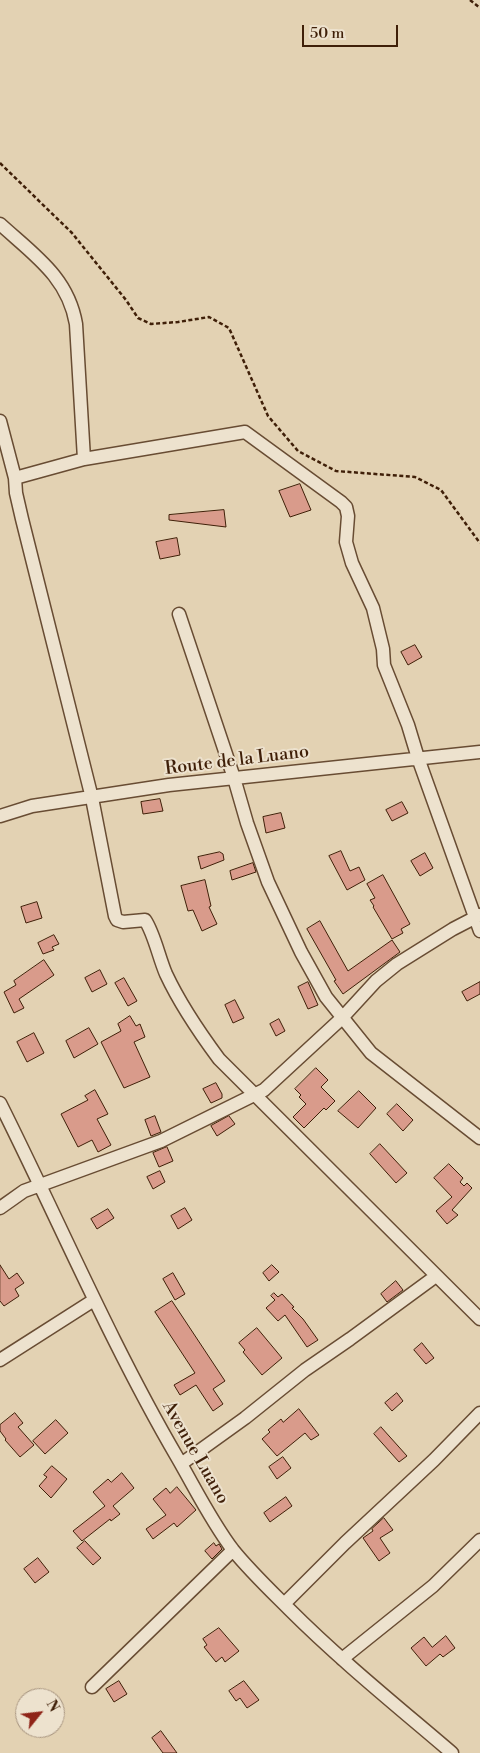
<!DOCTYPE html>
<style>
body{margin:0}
#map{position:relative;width:480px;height:1753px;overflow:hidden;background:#e3d2b3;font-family:"Libre Bodoni",serif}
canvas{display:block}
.north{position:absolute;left:15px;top:1688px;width:50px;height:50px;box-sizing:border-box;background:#ede2ce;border:1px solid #a7947f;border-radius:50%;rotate:61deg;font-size:14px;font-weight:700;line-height:20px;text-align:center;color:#3f1f08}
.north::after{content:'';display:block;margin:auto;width:18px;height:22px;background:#8f2418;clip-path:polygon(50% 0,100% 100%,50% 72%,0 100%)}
.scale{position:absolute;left:302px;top:25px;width:96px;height:22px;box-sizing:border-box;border:2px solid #3f1f08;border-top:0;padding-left:6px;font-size:15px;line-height:18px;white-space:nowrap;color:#3f1f08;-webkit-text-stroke:4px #ede2ce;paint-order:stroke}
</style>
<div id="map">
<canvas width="480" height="1753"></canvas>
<div class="north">N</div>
<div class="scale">50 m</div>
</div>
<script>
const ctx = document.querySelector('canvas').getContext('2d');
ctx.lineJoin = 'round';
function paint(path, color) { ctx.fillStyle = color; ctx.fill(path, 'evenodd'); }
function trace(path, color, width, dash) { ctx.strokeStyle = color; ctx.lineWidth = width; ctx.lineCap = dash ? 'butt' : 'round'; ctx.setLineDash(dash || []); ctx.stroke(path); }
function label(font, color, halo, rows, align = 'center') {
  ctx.font = font + ' "Libre Bodoni",serif'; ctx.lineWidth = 4; ctx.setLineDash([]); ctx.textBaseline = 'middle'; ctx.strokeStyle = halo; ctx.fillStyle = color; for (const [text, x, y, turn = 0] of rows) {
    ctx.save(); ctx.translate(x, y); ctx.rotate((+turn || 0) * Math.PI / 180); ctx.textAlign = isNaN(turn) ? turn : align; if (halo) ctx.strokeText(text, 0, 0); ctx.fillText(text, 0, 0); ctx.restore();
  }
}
const building = new Path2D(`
 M 300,484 L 311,510 L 290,517 L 279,491 Z
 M 224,510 L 226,527 L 169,520 L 169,515 Z
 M 177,538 L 180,555 L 160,559 L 156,542 Z
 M 415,645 L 422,657 L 408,665 L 401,652 Z
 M 160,799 L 163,811 L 143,814 L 141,802 Z
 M 402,802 L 408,813 L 392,821 L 386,810 Z
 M 281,813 L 285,828 L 266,833 L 263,817 Z
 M 341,851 L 350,871 L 359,867 L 365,880 L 347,890 L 329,856 Z
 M 220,852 L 223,854 L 224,860 L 201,869 L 198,857 Z
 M 425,853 L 433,868 L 420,876 L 411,861 Z
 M 253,863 L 256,872 L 232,880 L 230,871 Z
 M 383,875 L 410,924 L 401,929 L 403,933 L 392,939 L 373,907 L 374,906 L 370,900 L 375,898 L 367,884 Z
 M 205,880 L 211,906 L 209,907 L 217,924 L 202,931 L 193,910 L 188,911 L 181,886 Z
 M 37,902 L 42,918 L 26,923 L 21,907 Z
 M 320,921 L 348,971 L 392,940 L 400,952 L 343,994 L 334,981 L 336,980 L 307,929 Z
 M 54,935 L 59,944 L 52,947 L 54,950 L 43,954 L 38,943 Z
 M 44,960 L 54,975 L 19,999 L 24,1008 L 14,1013 L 4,992 L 16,985 L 14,981 Z
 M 100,970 L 107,984 L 92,992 L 85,978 Z
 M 124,978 L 137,1001 L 128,1006 L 115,983 Z
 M 308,982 L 318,1005 L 308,1009 L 298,987 Z
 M 480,982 L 480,994 L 467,1001 L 462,992 Z
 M 235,1000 L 244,1018 L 233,1023 L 225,1005 Z
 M 130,1016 L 136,1026 L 140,1024 L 145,1037 L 134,1042 L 150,1077 L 124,1088 L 101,1042 L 121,1031 L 118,1024 Z
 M 279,1019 L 285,1031 L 276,1036 L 270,1024 Z
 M 89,1028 L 98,1044 L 74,1058 L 66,1041 Z
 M 34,1033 L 44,1053 L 27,1062 L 17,1042 Z
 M 316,1068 L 328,1080 L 321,1087 L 335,1101 L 326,1110 L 324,1108 L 304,1128 L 293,1117 L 306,1104 L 299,1097 L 301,1095 L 295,1089 Z
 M 216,1083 L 222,1094 L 222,1098 L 211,1103 L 203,1089 Z
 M 95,1090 L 108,1114 L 97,1119 L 111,1145 L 98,1152 L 92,1140 L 78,1147 L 61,1114 L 88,1100 L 85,1096 Z
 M 359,1091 L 376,1108 L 358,1128 L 338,1111 Z
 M 397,1104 L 413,1120 L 403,1131 L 387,1114 Z
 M 155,1116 L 161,1132 L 151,1136 L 145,1120 Z
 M 229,1116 L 235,1124 L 217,1136 L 211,1126 Z
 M 380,1144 L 407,1173 L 396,1183 L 370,1154 Z
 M 167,1147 L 173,1161 L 159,1167 L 153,1153 Z
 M 449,1164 L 463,1178 L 460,1182 L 464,1186 L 467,1183 L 472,1188 L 452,1210 L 458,1215 L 447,1224 L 436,1211 L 452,1197 L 434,1178 Z
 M 160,1171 L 165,1182 L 153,1189 L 147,1177 Z
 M 185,1208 L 192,1220 L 178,1229 L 171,1216 Z
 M 108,1209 L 114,1218 L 97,1229 L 91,1219 Z
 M 0,1265 L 9,1279 L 17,1273 L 24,1283 L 15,1289 L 19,1296 L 4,1306 L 0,1301 Z
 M 272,1265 L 279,1272 L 269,1281 L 263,1273 Z
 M 173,1273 L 185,1294 L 175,1300 L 163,1279 Z
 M 396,1281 L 403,1290 L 387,1302 L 381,1294 Z
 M 274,1293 L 278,1297 L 282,1294 L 294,1307 L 292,1308 L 303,1319 L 318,1340 L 307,1347 L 285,1315 L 278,1321 L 266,1308 L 275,1300 L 271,1296 Z
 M 172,1301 L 225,1381 L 213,1389 L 223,1404 L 213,1411 L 196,1385 L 180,1395 L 174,1385 L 195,1373 L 155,1312 Z
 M 257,1328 L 282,1358 L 262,1375 L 243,1352 L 245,1350 L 239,1343 Z
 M 422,1343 L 434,1358 L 426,1364 L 414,1350 Z
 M 397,1393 L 403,1401 L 392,1411 L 385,1403 Z
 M 299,1409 L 319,1435 L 311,1440 L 305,1433 L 277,1456 L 262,1439 L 270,1432 L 268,1430 L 281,1419 L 283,1422 Z
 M 15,1413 L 23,1423 L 18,1427 L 34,1445 L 20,1457 L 5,1440 L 6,1439 L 0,1431 L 0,1425 Z
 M 56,1420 L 68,1433 L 45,1454 L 33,1441 Z
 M 381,1427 L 407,1456 L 399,1462 L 374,1434 Z
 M 283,1457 L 291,1468 L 277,1479 L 269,1467 Z
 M 52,1466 L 67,1479 L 51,1498 L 39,1486 L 47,1477 L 44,1475 Z
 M 122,1473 L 134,1488 L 113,1506 L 120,1514 L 111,1521 L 110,1519 L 82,1541 L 73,1531 L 105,1506 L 93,1492 L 108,1479 L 111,1482 Z
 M 177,1487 L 196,1510 L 177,1527 L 174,1523 L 153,1539 L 146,1529 L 166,1515 L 153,1499 L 166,1488 L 170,1493 Z
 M 286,1497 L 292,1506 L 270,1522 L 264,1513 Z
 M 384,1518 L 393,1530 L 380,1538 L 390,1553 L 379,1561 L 363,1538 L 373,1531 L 372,1529 Z
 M 85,1541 L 101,1558 L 93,1565 L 77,1548 Z
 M 214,1543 L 216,1546 L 219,1544 L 222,1549 L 212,1559 L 205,1551 Z
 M 38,1558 L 49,1572 L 35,1583 L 24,1569 Z
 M 219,1628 L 239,1651 L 225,1662 L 222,1657 L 216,1662 L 204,1647 L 207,1645 L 203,1639 Z
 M 446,1636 L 455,1648 L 443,1657 L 440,1654 L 426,1666 L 411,1648 L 424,1637 L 432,1647 Z
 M 119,1681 L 127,1694 L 114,1702 L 106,1689 Z
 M 244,1681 L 259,1700 L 247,1708 L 240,1698 L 236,1701 L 229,1691 Z
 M 161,1731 L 177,1753 L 163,1753 L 152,1738 Z`);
paint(building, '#d99b8b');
trace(building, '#3f1f08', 1);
const minor = new Path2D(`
 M 0,224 C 34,255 68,277 76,324 L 84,459
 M 0,421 L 15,478 L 16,493 L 22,519 L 92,798 L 115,916 L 117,920 L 123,922 L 145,920 C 154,933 159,958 166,974 C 180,1004 199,1032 219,1059 L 480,1319
 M 15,478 L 84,459 L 245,432 L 341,502 L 346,507 L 348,516 L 346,542 L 352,563 L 373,608 L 383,649 L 384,665 L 408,725 L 418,758 L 480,931
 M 179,614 L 234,778 L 247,823 L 268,882 L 301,952 L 326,997 L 371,1053 L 480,1138
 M 0,816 L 32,806 L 169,785 L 480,752
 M 0,1103 C 59,1221 110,1342 177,1457 C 195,1488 211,1521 233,1550 C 250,1571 270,1590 289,1609 C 340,1660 397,1706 452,1753
 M 0,1208 L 24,1191 L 161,1141 L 264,1090 L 342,1018 L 376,981 L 397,964 L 453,929 L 480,915
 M 0,1360 L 94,1300
 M 181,1464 L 245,1418 L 305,1370 L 350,1339 L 436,1276
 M 284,1604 L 345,1543 L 434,1460 L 480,1413
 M 342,1659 L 433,1586 L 480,1540
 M 92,1687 L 233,1550`);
trace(minor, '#684c33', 15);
trace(new Path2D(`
 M 470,0 L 480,8
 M 0,163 L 72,233 L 126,300 L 138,318 L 151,324 L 178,322 L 209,317 L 229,328 L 268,416 L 298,451 L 336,471 L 415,477 L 441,490 L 480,543`), '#3f1f08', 2.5, [4, 2.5]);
trace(minor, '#ede2ce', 12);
label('18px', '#3f1f08', '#ede2ce', [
 ["Route de la Luano",237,761,-7],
 ["Avenue Luano",195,1453,60]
]);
</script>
